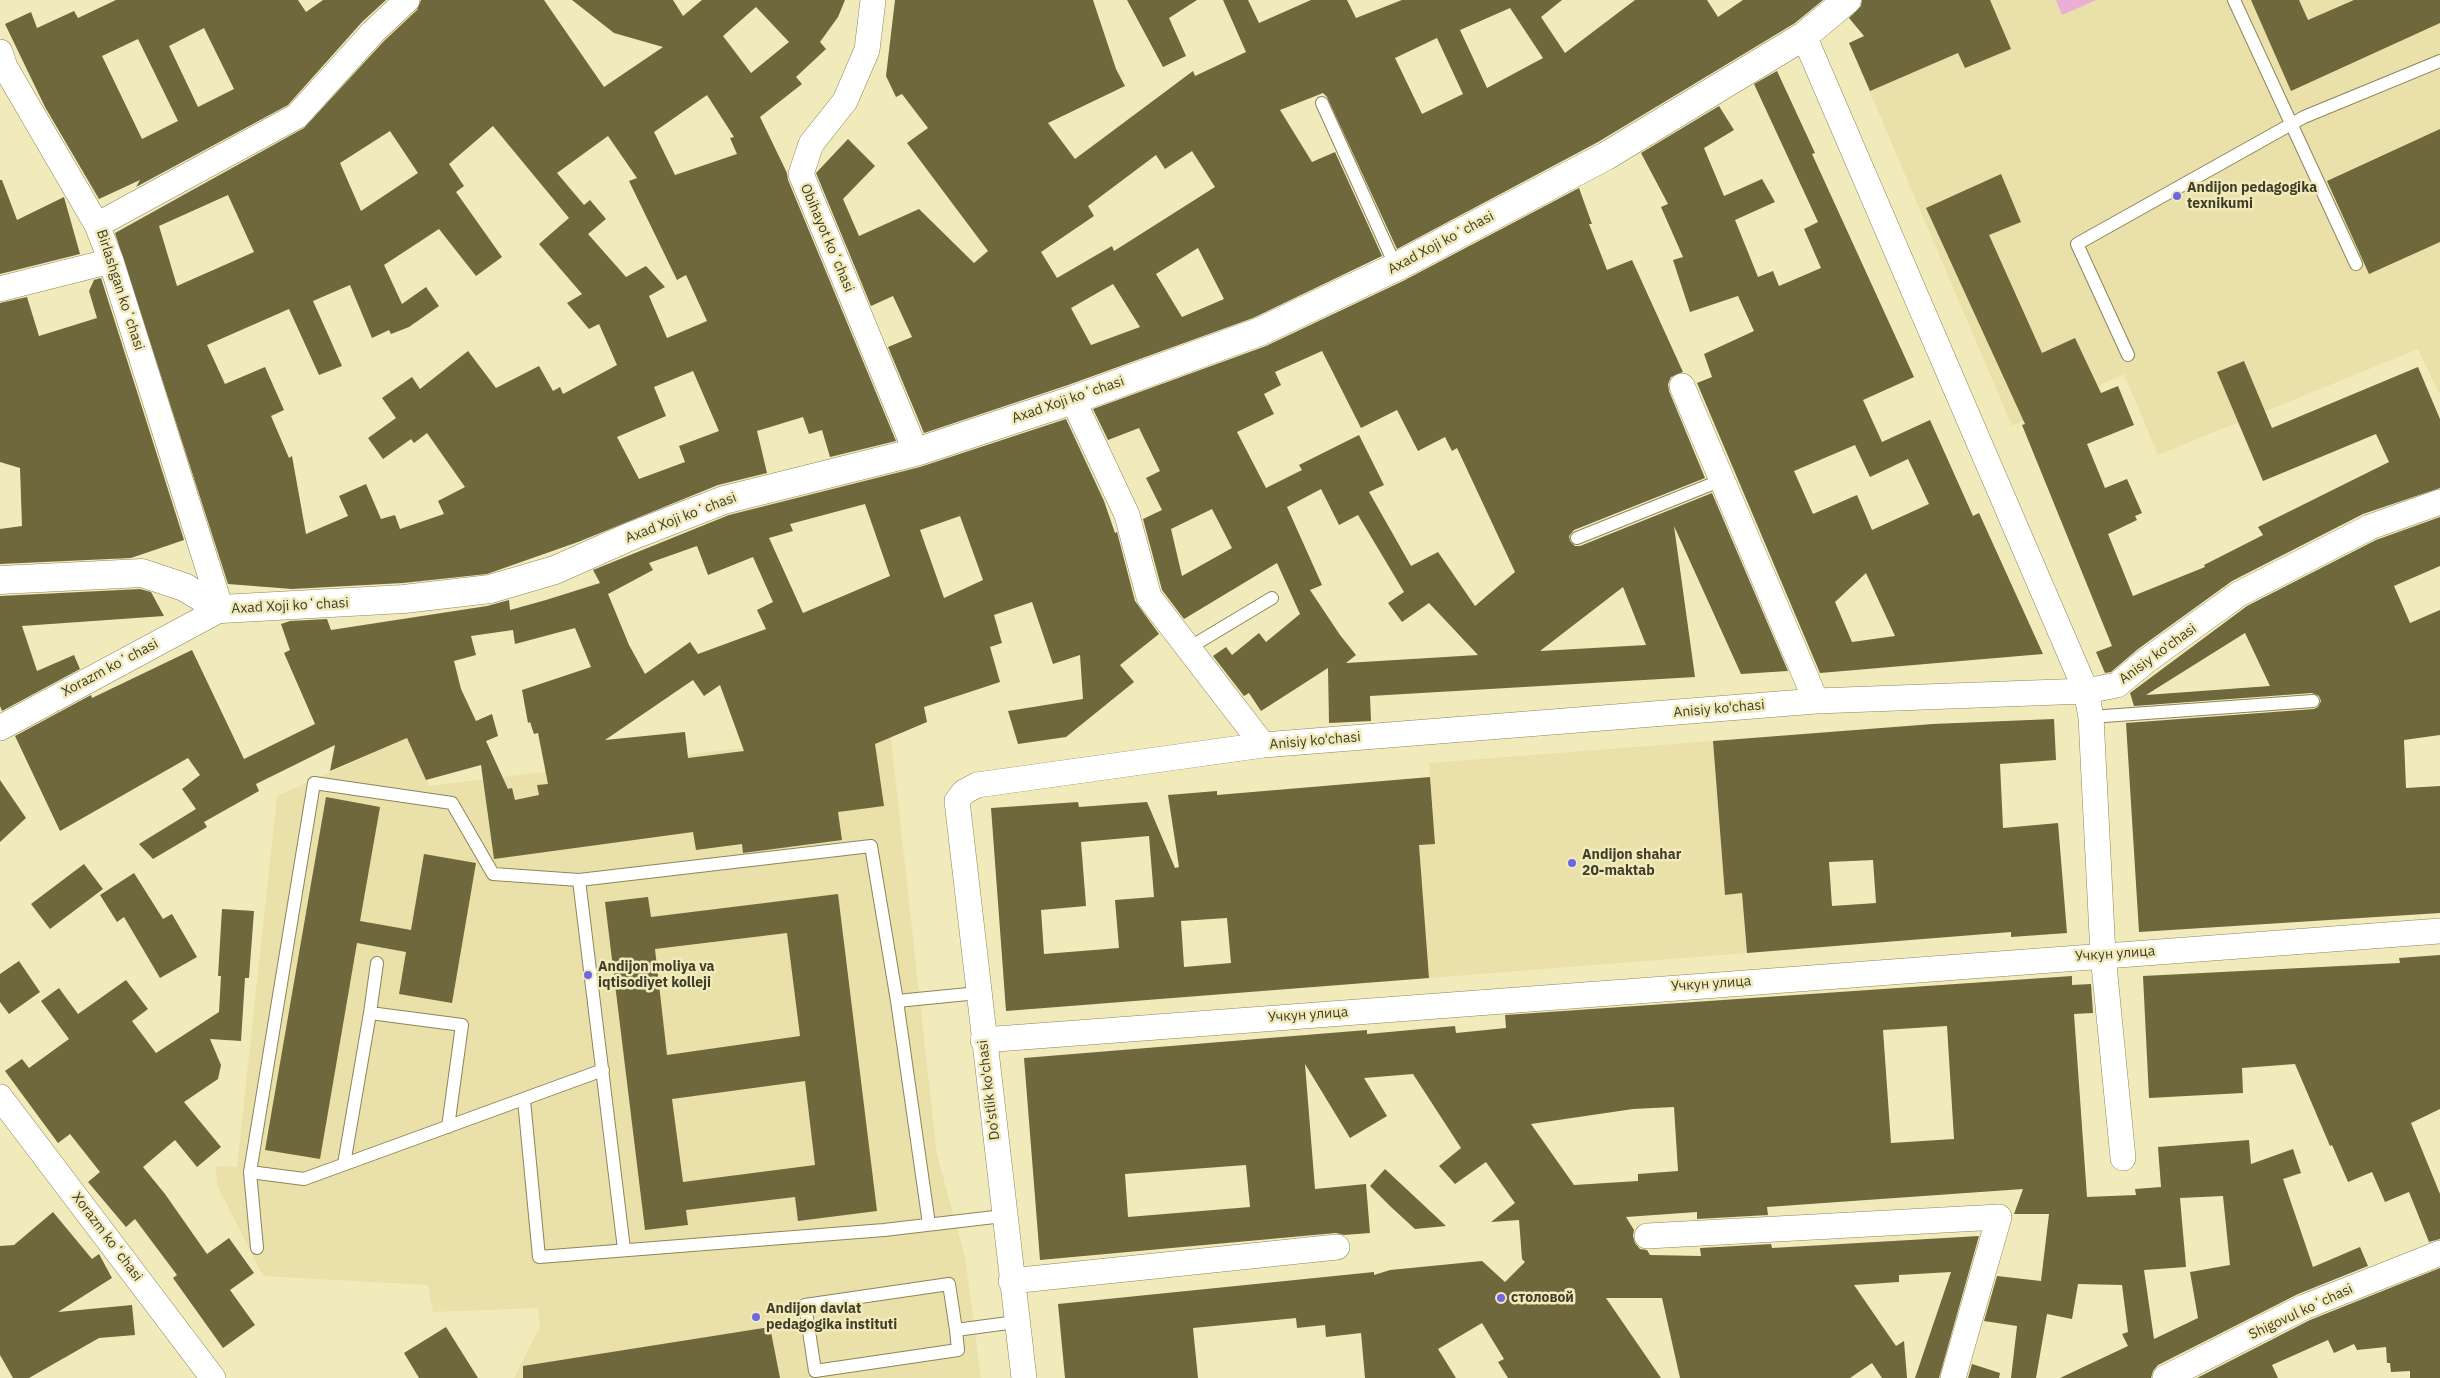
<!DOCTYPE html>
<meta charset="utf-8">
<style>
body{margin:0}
canvas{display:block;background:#f1eaba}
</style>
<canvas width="2440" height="1378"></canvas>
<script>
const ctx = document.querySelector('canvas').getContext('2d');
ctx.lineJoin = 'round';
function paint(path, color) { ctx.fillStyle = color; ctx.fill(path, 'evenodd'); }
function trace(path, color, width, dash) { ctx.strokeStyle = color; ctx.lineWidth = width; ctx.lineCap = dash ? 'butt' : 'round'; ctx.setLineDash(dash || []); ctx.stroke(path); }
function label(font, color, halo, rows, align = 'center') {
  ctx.font = font + ' "IBM Plex Sans",sans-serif'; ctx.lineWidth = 5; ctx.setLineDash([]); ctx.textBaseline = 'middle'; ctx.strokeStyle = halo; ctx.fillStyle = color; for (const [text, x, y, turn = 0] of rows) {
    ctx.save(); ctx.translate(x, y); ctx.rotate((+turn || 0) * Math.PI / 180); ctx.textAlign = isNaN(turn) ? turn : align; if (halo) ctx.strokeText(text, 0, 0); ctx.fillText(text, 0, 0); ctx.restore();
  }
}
paint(new Path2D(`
 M 1936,0 L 2440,0 L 2440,395 L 2418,349 L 2158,455 L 2124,374 L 2012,426 L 1849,43 L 1937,4 Z
 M 890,730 L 937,1155 L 965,1257 L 981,1378 L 514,1378 L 540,1327 L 538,1308 L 433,1312 L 428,1285 L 263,1276 L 217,1185 L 216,1166 L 237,1167 L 277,796 L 407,738 L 429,786 Z
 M 1713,741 L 1725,895 L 1742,893 L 1747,953 L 1429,978 L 1419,845 L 1435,844 L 1429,763 Z`), '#e9e1a9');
paint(new Path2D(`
 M 2056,0 L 2096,0 L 2062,15 Z`), '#ebaed5');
paint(new Path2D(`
 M 116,0 L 298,0 L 306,12 L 323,0 L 386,0 L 362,22 L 288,105 L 136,187 L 140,180 L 99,199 L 45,107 L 5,24 L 31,12 L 37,28 L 74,11 L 78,18 ZM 204,28 L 234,89 L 198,107 L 169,46 ZM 138,39 L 178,121 L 142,139 L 102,56 Z
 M 421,0 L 544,0 L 604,87 L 663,47 L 614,33 L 572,0 L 673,0 L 683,16 L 702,0 L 845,0 L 838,17 L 820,42 L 826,49 L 796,77 L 802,84 L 760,117 L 787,173 L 788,180 L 896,441 L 830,457 L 822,430 L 809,434 L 803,417 L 757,431 L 767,473 L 718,485 L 578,542 L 487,574 L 403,583 L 292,589 L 228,584 L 115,233 L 304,128 L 383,42 L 417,10 ZM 756,7 L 789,42 L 751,73 L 723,36 ZM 707,95 L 734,137 L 730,138 L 737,154 L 675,175 L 654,132 ZM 493,126 L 569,218 L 539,244 L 582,294 L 567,303 L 589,329 L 599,324 L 617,365 L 563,394 L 560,387 L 553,391 L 539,366 L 496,388 L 468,351 L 420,389 L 412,377 L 382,398 L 396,418 L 368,438 L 383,459 L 411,439 L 414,443 L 427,433 L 465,487 L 438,501 L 444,514 L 400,529 L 395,515 L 381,519 L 366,484 L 339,496 L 348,516 L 306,534 L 292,456 L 289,458 L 271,416 L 284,410 L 265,367 L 225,384 L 207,345 L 289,309 L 319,375 L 342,366 L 313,301 L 350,285 L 372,338 L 389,330 L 391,334 L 409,327 L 439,306 L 426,287 L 402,304 L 384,265 L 439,229 L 476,276 L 502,257 L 456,192 L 464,186 L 449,164 ZM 390,131 L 418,173 L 361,211 L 340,163 ZM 608,136 L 637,178 L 629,181 L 677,280 L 686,275 L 707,321 L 667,338 L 649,296 L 665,287 L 646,266 L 626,277 L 588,234 L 606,219 L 590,200 L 584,205 L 557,173 ZM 228,195 L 254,252 L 177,286 L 159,226 ZM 693,371 L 719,431 L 679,446 L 685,462 L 639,479 L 617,437 L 666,416 L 654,387 Z
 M 895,0 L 1093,0 L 1116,69 L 1125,86 L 1048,123 L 1075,159 L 1193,71 L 1195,76 L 1246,52 L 1223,0 L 1248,0 L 1259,23 L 1311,0 L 1347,0 L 1356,18 L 1402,0 L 1562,0 L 1541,17 L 1565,53 L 1635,0 L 1707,0 L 1718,17 L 1743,0 L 1823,0 L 1795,23 L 1598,142 L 1397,249 L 1327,97 L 1323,93 L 1280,110 L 1312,162 L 1335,152 L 1382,256 L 1253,318 L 1068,385 L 924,433 L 888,347 L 912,337 L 893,296 L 871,306 L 816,173 L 848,139 L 875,166 L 843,199 L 859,236 L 919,209 L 974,263 L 988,251 L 907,143 L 928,128 L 902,94 L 896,97 L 886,76 ZM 1510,8 L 1543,58 L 1487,88 L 1460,30 ZM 1437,38 L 1463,94 L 1422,114 L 1395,58 ZM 1192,151 L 1215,187 L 1114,251 L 1112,246 L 1057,278 L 1041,252 L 1094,216 L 1088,206 L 1156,155 L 1165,169 ZM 1198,248 L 1224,299 L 1182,317 L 1156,274 ZM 1113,284 L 1140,327 L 1091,345 L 1071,308 Z
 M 1127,0 L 1197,0 L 1169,18 L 1186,56 L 1163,67 Z
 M 1862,0 L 1990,0 L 2011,49 L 1965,68 L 1958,53 L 1870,91 L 1849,43 L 1864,36 L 1849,18 L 1861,6 Z
 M 2251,0 L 2299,0 L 2308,20 L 2354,0 L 2440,0 L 2440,23 L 2291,91 Z
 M 1777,71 L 1815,153 L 1812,154 L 1914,377 L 1863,400 L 1882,442 L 1930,420 L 1973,516 L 1979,513 L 2043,654 L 1820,673 L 1697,383 L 1712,377 L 1704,354 L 1754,331 L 1738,296 L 1690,312 L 1673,260 L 1683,257 L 1661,207 L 1668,204 L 1641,153 L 1719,106 L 1734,130 L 1704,148 L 1724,196 L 1762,179 L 1775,202 L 1735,220 L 1758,277 L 1773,271 L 1779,286 L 1821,268 L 1804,229 L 1818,222 L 1754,84 ZM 1855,445 L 1870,477 L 1908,459 L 1929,504 L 1872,530 L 1857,495 L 1813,514 L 1794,471 ZM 1866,573 L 1895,636 L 1852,642 L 1835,602 Z
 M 2440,129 L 2440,242 L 2369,274 L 2327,181 Z
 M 2001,174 L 2021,222 L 1989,235 L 2042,353 L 2075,338 L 2101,393 L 2118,386 L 2134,425 L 2087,444 L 2105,488 L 2127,479 L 2142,513 L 2135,516 L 2137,520 L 2108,534 L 2133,596 L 2205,567 L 2204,565 L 2263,535 L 2258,527 L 2389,462 L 2376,434 L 2263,481 L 2217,372 L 2244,361 L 2272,428 L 2418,367 L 2440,419 L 2440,488 L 2363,514 L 2232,581 L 2138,649 L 2111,672 L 2105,673 L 2096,652 L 2112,646 L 2022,425 L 2025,424 L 1926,208 Z
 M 0,180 L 2,180 L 17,220 L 64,197 L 80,254 L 0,274 Z
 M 1579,188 L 1592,224 L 1589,224 L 1607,270 L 1632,260 L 1683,372 L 1671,377 L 1668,384 L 1669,391 L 1705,478 L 1574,530 L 1569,536 L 1570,541 L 1575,546 L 1580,546 L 1712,493 L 1788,671 L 1741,674 L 1674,526 L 1695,677 L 1370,696 L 1371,721 L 1329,723 L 1328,668 L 1261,711 L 1249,693 L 1244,696 L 1213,656 L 1226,647 L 1232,655 L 1259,633 L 1266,642 L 1300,614 L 1277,563 L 1184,619 L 1162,590 L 1143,519 L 1162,510 L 1146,478 L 1160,471 L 1139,428 L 1108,440 L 1093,409 L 1266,346 L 1403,281 ZM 1322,351 L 1361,428 L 1397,410 L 1418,451 L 1445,437 L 1452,451 L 1457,448 L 1515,572 L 1475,606 L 1438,552 L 1411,566 L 1369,492 L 1384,485 L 1359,435 L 1299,465 L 1302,470 L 1266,488 L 1237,432 L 1274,414 L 1264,394 L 1281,385 L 1275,372 ZM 1321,489 L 1339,525 L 1358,515 L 1404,592 L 1388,603 L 1402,622 L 1429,603 L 1478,655 L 1346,663 L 1356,655 L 1340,635 L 1310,590 L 1322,585 L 1287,507 ZM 1212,509 L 1232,548 L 1182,576 L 1171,529 ZM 1623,587 L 1646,645 L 1540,651 Z
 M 101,278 L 184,540 L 131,558 L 0,564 L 0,529 L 22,526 L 20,468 L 0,462 L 0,303 L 27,297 L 39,336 L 97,318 L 89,291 L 94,280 Z
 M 1066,419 L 1104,501 L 1115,533 L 1117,532 L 1135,601 L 1159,634 L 1120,665 L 1134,682 L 1066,737 L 1018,744 L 1008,711 L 1083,699 L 1080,655 L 1053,664 L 1032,602 L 994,615 L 1002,643 L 990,647 L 1000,682 L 924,707 L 927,722 L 875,744 L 884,806 L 838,812 L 842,840 L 743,853 L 742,844 L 696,850 L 693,832 L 494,859 L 481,765 L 426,780 L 407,738 L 330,771 L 335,745 L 256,784 L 259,791 L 204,822 L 207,827 L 153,859 L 139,844 L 196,809 L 182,789 L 200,775 L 188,758 L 60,831 L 15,736 L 91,695 L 92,698 L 192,650 L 244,759 L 315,724 L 284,653 L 290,650 L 281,624 L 290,621 L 327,619 L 331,630 L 487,606 L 509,600 L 510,610 L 546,600 L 600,583 L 593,570 L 729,515 L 920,467 ZM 865,504 L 890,576 L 803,613 L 769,538 L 793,531 L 790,524 ZM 960,516 L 983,580 L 944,598 L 920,530 ZM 697,546 L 708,575 L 753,557 L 773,602 L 757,610 L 766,629 L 698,654 L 690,642 L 645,674 L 629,645 L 608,594 L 653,570 L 649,563 ZM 575,628 L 591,667 L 522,690 L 528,723 L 530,722 L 534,734 L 538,733 L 548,784 L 537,785 L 539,795 L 515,800 L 512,788 L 508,789 L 486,741 L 498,736 L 492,714 L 476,721 L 461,689 L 454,661 L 476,655 L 471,636 L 513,630 L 515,644 ZM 693,680 L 704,696 L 720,685 L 744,751 L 688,758 L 685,732 L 605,740 Z
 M 2440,517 L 2440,566 L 2394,586 L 2410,623 L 2440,610 L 2440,735 L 2404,740 L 2406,788 L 2440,786 L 2440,913 L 2139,932 L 2126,723 L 2314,709 L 2318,707 L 2321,701 L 2319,696 L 2312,693 L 2134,706 L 2130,693 L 2247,606 L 2376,540 ZM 2245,633 L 2270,686 L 2146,695 Z
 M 140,589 L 151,592 L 164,616 L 22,626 L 37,671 L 74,655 L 80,669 L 2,711 L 0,706 L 0,596 Z
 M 2054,719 L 2056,760 L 2000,764 L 2003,828 L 2058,823 L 2067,933 L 2011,937 L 2011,932 L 1747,953 L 1742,893 L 1725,895 L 1713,741 L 1933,724 ZM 1873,860 L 1876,903 L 1832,906 L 1829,862 Z
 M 1430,777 L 1435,844 L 1419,845 L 1429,978 L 1006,1011 L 991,808 L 1078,802 L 1079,807 L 1147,802 L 1175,868 L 1179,867 L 1168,795 L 1217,791 L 1217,795 ZM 1149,836 L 1154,897 L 1115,900 L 1119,948 L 1044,954 L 1041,910 L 1086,906 L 1081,842 ZM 1227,918 L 1231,963 L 1184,967 L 1181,921 Z
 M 0,780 L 26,818 L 0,842 Z
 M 326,797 L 380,807 L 360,921 L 411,930 L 424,854 L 476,863 L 452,1003 L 399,994 L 406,952 L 357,943 L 320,1159 L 265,1150 Z
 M 84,864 L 103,889 L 50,929 L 31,904 Z
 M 134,873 L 163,919 L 172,914 L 197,957 L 160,978 L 124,917 L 117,922 L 100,895 Z
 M 838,894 L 877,1211 L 798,1221 L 795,1197 L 686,1210 L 688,1225 L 645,1230 L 605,902 L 648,897 L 651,917 ZM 787,933 L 800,1036 L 667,1055 L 655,949 ZM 805,1081 L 815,1165 L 683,1182 L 672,1099 Z
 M 222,909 L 254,911 L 249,978 L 245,978 L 241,1041 L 210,1039 L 221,1065 L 218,1079 L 184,1102 L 221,1147 L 197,1167 L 175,1140 L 143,1167 L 165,1194 L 207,1254 L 229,1238 L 254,1273 L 230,1290 L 255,1325 L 223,1348 L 173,1278 L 177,1275 L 135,1219 L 126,1227 L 88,1182 L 100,1172 L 70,1134 L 58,1143 L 5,1071 L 22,1059 L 29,1068 L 69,1039 L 41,1001 L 59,988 L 78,1014 L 126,980 L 148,1009 L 132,1021 L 156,1053 L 219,1012 L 221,976 L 218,976 Z
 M 2440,955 L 2440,1109 L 2411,1123 L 2440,1194 L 2440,1239 L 2429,1242 L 2409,1192 L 2385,1202 L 2372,1172 L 2348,1182 L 2332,1145 L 2330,1146 L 2295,1064 L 2242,1068 L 2243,1093 L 2149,1098 L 2143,976 L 2400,963 L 2399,958 Z
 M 19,961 L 40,992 L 9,1014 L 0,1002 L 0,974 Z
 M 2072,976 L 2072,985 L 2091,984 L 2093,1013 L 2074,1014 L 2087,1197 L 2136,1195 L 2135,1189 L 2161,1187 L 2158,1147 L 2249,1140 L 2251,1164 L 2293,1149 L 2301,1173 L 2283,1179 L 2313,1267 L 2360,1247 L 2368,1266 L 2298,1294 L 2158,1365 L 2153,1371 L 2151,1378 L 2060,1378 L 2128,1346 L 2122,1334 L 2128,1332 L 2122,1285 L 2078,1284 L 2072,1319 L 2047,1314 L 2036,1378 L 2011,1378 L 2017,1326 L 1984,1321 L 1997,1276 L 2041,1281 L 2049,1214 L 2014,1214 L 2023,1189 L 1767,1207 L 1768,1215 L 1697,1219 L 1697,1212 L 1626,1217 L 1634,1230 L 1633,1236 L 1635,1243 L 1640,1249 L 1647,1250 L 1650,1255 L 1701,1256 L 1700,1248 L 1771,1244 L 1772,1248 L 1979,1236 L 1939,1378 L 1915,1378 L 1951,1272 L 1899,1275 L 1899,1282 L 1854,1285 L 1896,1346 L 1904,1341 L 1907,1378 L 1882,1378 L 1872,1363 L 1850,1378 L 1680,1378 L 1662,1298 L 1606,1298 L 1661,1378 L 1508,1378 L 1498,1362 L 1504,1359 L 1482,1323 L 1438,1349 L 1456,1378 L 1365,1378 L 1361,1333 L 1326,1337 L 1325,1325 L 1297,1328 L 1296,1318 L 1193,1328 L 1198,1378 L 1065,1378 L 1058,1304 L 1374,1272 L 1374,1275 L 1390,1270 L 1482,1261 L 1505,1282 L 1525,1262 L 1522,1259 L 1519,1220 L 1491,1222 L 1515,1203 L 1486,1162 L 1455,1184 L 1439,1166 L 1461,1148 L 1413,1074 L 1364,1078 L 1387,1116 L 1350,1138 L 1305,1064 L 1315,1189 L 1366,1184 L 1370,1233 L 1344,1235 L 1336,1233 L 1040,1260 L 1024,1058 L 1367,1030 L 1367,1034 L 1455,1026 L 1456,1033 L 1506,1028 L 1505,1015 ZM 1947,1026 L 1954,1139 L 1891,1143 L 1883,1030 ZM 1674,1107 L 1678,1171 L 1638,1174 L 1638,1181 L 1574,1185 L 1531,1124 L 1633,1109 ZM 1246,1165 L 1250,1207 L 1128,1217 L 1125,1174 ZM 2223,1196 L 2230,1265 L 2190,1272 L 2198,1318 L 2154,1339 L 2144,1270 L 2186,1267 L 2180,1198 Z
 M 1385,1169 L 1446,1226 L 1415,1229 L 1391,1207 L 1370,1186 Z
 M 53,1212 L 92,1259 L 99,1254 L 112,1278 L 58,1312 L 132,1305 L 135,1335 L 99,1338 L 29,1378 L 13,1378 L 0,1355 L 0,1246 L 14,1245 Z
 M 2440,1268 L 2440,1378 L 2410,1378 L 2410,1371 L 2391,1372 L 2390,1363 L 2387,1363 L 2386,1347 L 2357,1350 L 2354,1344 L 2334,1353 L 2328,1340 L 2272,1365 L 2278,1378 L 2197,1378 L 2310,1320 Z
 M 446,1327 L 478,1378 L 419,1378 L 404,1353 Z
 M 770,1327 L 780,1378 L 523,1378 L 523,1366 Z
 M 1972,1364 L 2000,1373 L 1999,1378 L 1968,1378 Z`), '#6e683c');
const lane = new Path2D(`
 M 2234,0 L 2356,264
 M 1322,103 L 1396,267
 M 2128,355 L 2077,244 L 2304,117 L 2440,61
 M 1577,538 L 1722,480
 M 1187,649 L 1272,598
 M 2091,717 L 2313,701
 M 579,880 L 624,1249
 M 897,1001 L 978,993
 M 370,1013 L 377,963
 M 524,1100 L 539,1257 L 884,1230 L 1003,1216
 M 344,1164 L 370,1013 L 462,1025 L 448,1127
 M 250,1172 L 304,1179 L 603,1070
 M 257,1248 L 250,1172 L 314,783 L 452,803 L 493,874 L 579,880 L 871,846 L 897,1001 L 929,1224
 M 956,1330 L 949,1284 L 805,1305 L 815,1371 L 958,1350 L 956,1330 L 1016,1322`);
const street = new Path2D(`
 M 873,0 L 867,50 L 845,101 L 811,144 L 801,174 L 916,452
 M 1804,36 L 2086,691 L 2091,717 L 2103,955 L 2123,1158
 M 0,52 L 5,67 L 97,225 L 111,261 L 221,609 L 0,728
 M 97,225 L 297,116 L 373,32 L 407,0
 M 0,289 L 111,261
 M 1682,386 L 1816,701
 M 1073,400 L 1127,515 L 1149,597 L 1263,745
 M 983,1040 L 2440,931
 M 0,1097 L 213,1378
 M 1647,1236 L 1999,1217 L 1953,1378
 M 1011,1281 L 1337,1247
 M 1024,1378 L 957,801 L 964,792 L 977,785 L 1263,745 L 1816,701 L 2086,691 L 2117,685 L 2146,661 L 2239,594 L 2370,527 L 2440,502
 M 2165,1378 L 2304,1307 L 2440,1253`);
const secondary = new Path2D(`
 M 0,580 L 142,573 L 184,587 L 221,609 L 404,599 L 490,589 L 555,570 L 629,537 L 724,500 L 916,452 L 1073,400 L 1259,332 L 1396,267 L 1606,156 L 1804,36 L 1847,0`);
trace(lane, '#8c8559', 14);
trace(street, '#8c8559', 26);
trace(secondary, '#8c8559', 29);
trace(lane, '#fff', 12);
trace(street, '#fff', 25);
trace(secondary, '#fff', 28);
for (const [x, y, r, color] of [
 [2177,196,5,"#6c68e2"],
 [1572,863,5,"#6c68e2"],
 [588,975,5,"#6c68e2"],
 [1501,1298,5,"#6c68e2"],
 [756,1317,5,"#6c68e2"]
]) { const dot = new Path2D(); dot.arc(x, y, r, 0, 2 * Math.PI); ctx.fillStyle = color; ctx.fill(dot); trace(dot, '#f1eaba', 2); }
label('bold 14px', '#3f3c29', '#f1eaba', [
 ["Andijon pedagogika",2187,188],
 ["texnikumi",2187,204],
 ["Andijon shahar",1582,855],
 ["20-maktab",1582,871],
 ["Andijon moliya va",598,967],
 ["iqtisodiyet kolleji",598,983],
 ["столовой",1511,1298],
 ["Andijon davlat",766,1309],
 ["pedagogika instituti",766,1325]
], 'left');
label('14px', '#3f3c29', '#f1eaba', [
 ["Obihayot koʻchasi",827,238,67],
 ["Axad Xoji koʻchasi",1441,243,-28],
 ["Birlashgan koʻchasi",120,290,72],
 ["Axad Xoji koʻchasi",1068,400,-19],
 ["Axad Xoji koʻchasi",681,518,-21],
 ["Axad Xoji koʻchasi",290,606,-3],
 ["Anisiy ko'chasi",2158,654,-36],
 ["Xorazm koʻchasi",110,668,-28],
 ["Anisiy ko'chasi",1719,709,-5],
 ["Anisiy ko'chasi",1315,741,-5],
 ["Учкун улица",2115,954,-4],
 ["Учкун улица",1711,984,-4],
 ["Учкун улица",1308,1015,-4],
 ["Do'stlik ko'chasi",989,1090,-97],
 ["Xorazm koʻchasi",107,1237,53],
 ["Shigovul koʻchasi",2301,1312,-25]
]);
</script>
